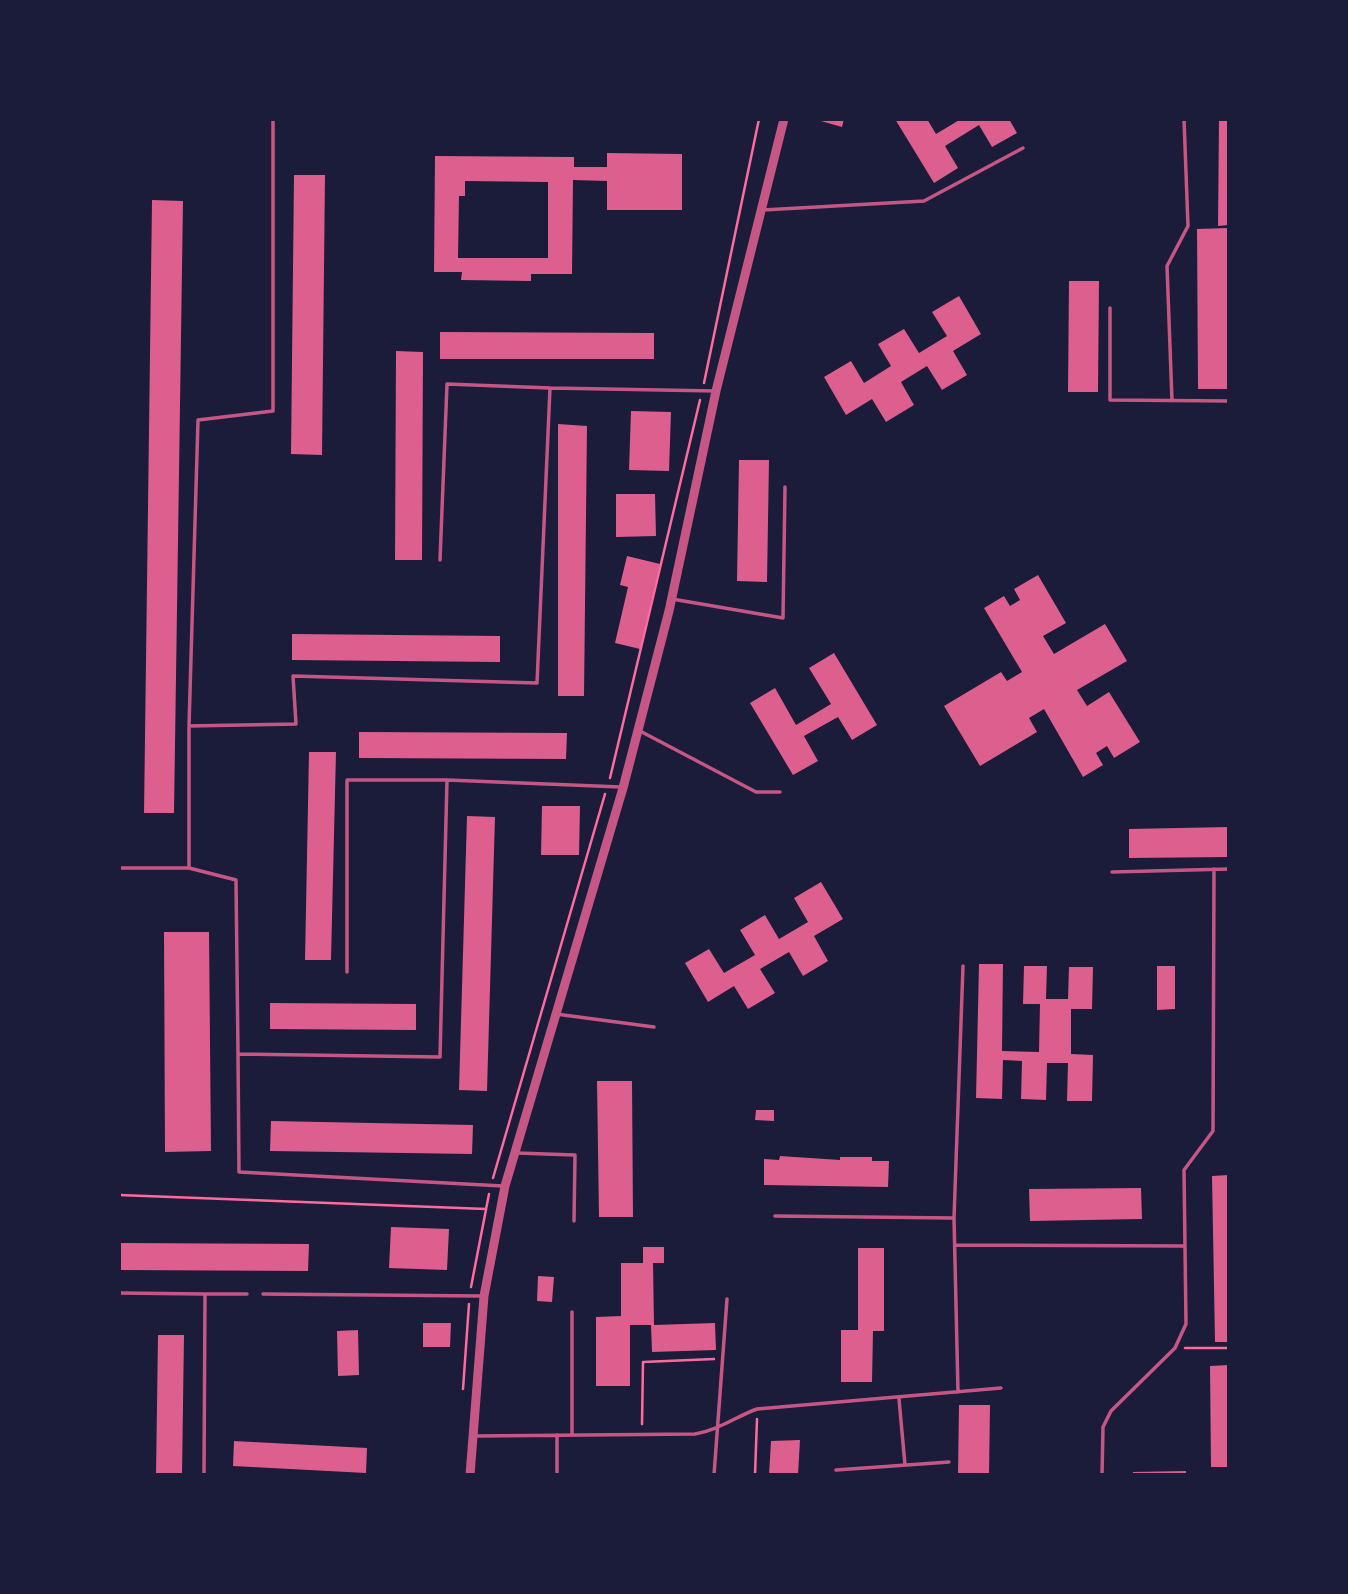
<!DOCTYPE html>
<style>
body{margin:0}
#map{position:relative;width:1348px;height:1594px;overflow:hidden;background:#1b1b3a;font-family:Overpass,sans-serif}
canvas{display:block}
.frame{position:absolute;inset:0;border:121px solid #1b1b3a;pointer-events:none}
</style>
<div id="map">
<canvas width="1348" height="1594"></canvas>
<div class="frame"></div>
</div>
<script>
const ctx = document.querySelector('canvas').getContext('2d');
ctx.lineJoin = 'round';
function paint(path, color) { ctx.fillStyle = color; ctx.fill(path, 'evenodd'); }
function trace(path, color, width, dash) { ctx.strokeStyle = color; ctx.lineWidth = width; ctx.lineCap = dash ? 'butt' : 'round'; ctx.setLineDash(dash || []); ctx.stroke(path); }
paint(new Path2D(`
 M 814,119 L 844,119 L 842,127 Z
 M 895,119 L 927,119 L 936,134 L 961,119 L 1009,119 L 1017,133 L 992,147 L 979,125 L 945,146 L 958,168 L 934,183 Z
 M 1219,119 L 1229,119 L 1229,225 L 1218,226 Z
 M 607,153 L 682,154 L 682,210 L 607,210 L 607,181 L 573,180 L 572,274 L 531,274 L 531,281 L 461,280 L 462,272 L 434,272 L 435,156 L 574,157 L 574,167 L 607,167 ZM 465,181 L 548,182 L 548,258 L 458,258 L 459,196 L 465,196 Z
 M 294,175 L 325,175 L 322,455 L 291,454 Z
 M 152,200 L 183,201 L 174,813 L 144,813 Z
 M 1229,228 L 1229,389 L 1198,389 L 1197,229 Z
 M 1069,281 L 1099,281 L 1098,392 L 1068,392 Z
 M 959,296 L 981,334 L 953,351 L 967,375 L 942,390 L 927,366 L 901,382 L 914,405 L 886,422 L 872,399 L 846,415 L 824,377 L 851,361 L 864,383 L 891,366 L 878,344 L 904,329 L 919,353 L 947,336 L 932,312 Z
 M 440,332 L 654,333 L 654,359 L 440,359 Z
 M 396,351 L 423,352 L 422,560 L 395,560 Z
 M 631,411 L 671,412 L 669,471 L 629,470 Z
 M 558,424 L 587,426 L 584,696 L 558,696 Z
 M 739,460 L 769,460 L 767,582 L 737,581 Z
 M 616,494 L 655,494 L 656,536 L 616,537 Z
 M 627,556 L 660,564 L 640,649 L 615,643 L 628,587 L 620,585 Z
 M 1038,575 L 1066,623 L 1043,636 L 1054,654 L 1105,624 L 1127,661 L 1077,690 L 1087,706 L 1109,692 L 1140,742 L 1114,758 L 1107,746 L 1096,753 L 1103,765 L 1083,777 L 1044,709 L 1029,718 L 1037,732 L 980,766 L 944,706 L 1001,672 L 1007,681 L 1022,672 L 984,608 L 1004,596 L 1010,606 L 1020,600 L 1014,589 Z
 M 292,634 L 500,636 L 500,662 L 292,660 Z
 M 834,653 L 877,725 L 852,740 L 838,717 L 804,736 L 818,761 L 793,775 L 750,703 L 775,688 L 796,725 L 831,704 L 809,668 Z
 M 359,732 L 567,733 L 566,759 L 359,758 Z
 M 309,752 L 336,752 L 331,960 L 305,960 Z
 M 542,806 L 580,806 L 579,855 L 541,855 Z
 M 467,816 L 495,817 L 487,1091 L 459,1090 Z
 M 1229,827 L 1229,857 L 1129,858 L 1129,829 Z
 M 821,882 L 843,919 L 814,936 L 828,961 L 803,976 L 789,952 L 760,969 L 775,993 L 748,1009 L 734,986 L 708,1002 L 685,963 L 709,949 L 724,973 L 755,955 L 740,930 L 765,915 L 779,939 L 808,922 L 794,898 Z
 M 164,932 L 209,932 L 211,1151 L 165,1152 Z
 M 979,964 L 1003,964 L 1002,1051 L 1039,1052 L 1040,1004 L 1023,1004 L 1024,966 L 1047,966 L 1046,999 L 1068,999 L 1069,967 L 1093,967 L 1092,1009 L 1071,1009 L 1071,1054 L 1093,1055 L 1092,1101 L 1067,1101 L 1068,1063 L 1047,1063 L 1046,1100 L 1021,1099 L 1022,1061 L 1003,1060 L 1002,1099 L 976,1098 Z
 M 1157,966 L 1175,966 L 1175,1009 L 1157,1010 Z
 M 270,1003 L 416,1004 L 416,1030 L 270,1029 Z
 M 597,1081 L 632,1081 L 633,1217 L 599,1217 Z
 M 756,1110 L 774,1110 L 774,1121 L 755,1120 Z
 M 271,1121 L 473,1125 L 472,1154 L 270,1151 Z
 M 780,1156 L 840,1160 L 840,1157 L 872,1157 L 872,1161 L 889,1161 L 888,1187 L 764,1185 L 764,1159 L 779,1160 Z
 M 1229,1175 L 1229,1342 L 1215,1342 L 1212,1176 Z
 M 1141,1188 L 1142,1219 L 1030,1221 L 1029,1189 Z
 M 391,1227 L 449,1229 L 447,1270 L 389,1268 Z
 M 119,1243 L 309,1244 L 308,1271 L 119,1270 Z
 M 643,1247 L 664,1247 L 664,1263 L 653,1263 L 654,1325 L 715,1323 L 716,1350 L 652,1352 L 651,1325 L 630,1325 L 630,1386 L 596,1386 L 596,1317 L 621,1316 L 621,1263 L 643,1263 Z
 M 858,1248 L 884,1248 L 884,1331 L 873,1331 L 872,1382 L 841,1382 L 841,1330 L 858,1330 Z
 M 538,1276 L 554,1277 L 552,1302 L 537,1301 Z
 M 423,1323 L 451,1323 L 450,1347 L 423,1347 Z
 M 358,1330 L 359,1375 L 338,1376 L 337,1331 Z
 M 158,1335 L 184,1335 L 182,1475 L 156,1475 Z
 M 1229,1365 L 1229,1467 L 1211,1467 L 1210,1366 Z
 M 959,1405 L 990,1405 L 989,1475 L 958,1475 Z
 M 800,1440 L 798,1475 L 769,1475 L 771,1441 Z
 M 234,1441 L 367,1448 L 366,1473 L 233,1466 Z
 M 1186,1471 L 1186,1475 L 1133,1475 L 1133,1472 Z`), '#dd5f8e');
trace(new Path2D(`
 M 704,383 L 759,119
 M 610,778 L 700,400
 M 493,1178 L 605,794
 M 119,1195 L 486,1209
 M 471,1287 L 489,1194
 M 1185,1348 L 1229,1348
 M 463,1389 L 469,1304
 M 642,1424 L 643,1362 L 714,1359
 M 755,1475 L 757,1419`), '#ff6b9d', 2.5);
trace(new Path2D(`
 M 273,119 L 273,411 L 198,420 L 189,726 L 296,724 L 293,676 L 537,683 L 550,388 L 716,391
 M 763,210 L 924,201 L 1023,148
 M 1110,308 L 1110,400 L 1229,401
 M 1172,401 L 1167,266 L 1188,226 L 1184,119
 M 440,560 L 447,384 L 550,388
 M 672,599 L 783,618 L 785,487
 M 189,727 L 189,868
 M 640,731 L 756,792 L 780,792
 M 119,868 L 189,868 L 236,880 L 238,1054 L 440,1057 L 447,780
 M 1112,872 L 1229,869
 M 347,972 L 347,780 L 447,780 L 621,787
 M 556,1014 L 654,1027
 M 238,1054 L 239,1172 L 503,1186
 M 517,1153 L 575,1155 L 574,1221
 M 775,1216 L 954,1218
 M 955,1245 L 1184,1246
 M 119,1293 L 204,1294
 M 263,1294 L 481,1296
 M 958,1392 L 954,1218 L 963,966
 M 899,1399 L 905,1465
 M 557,1435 L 557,1475
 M 572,1435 L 572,1312
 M 476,1436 L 695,1434 C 719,1430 735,1417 757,1409 L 1001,1388
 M 836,1470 L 949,1462
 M 204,1475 L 205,1294 L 247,1294
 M 714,1475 L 727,1299
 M 1102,1475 L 1103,1427 L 1111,1411 L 1175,1348 L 1186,1324 L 1184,1170 L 1213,1131 L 1214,869`), '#c65784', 3.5);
trace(new Path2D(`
 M 470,1475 L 484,1296 L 505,1186 L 623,788 L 669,611 L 716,391 L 784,119`), '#c65784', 9);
</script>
